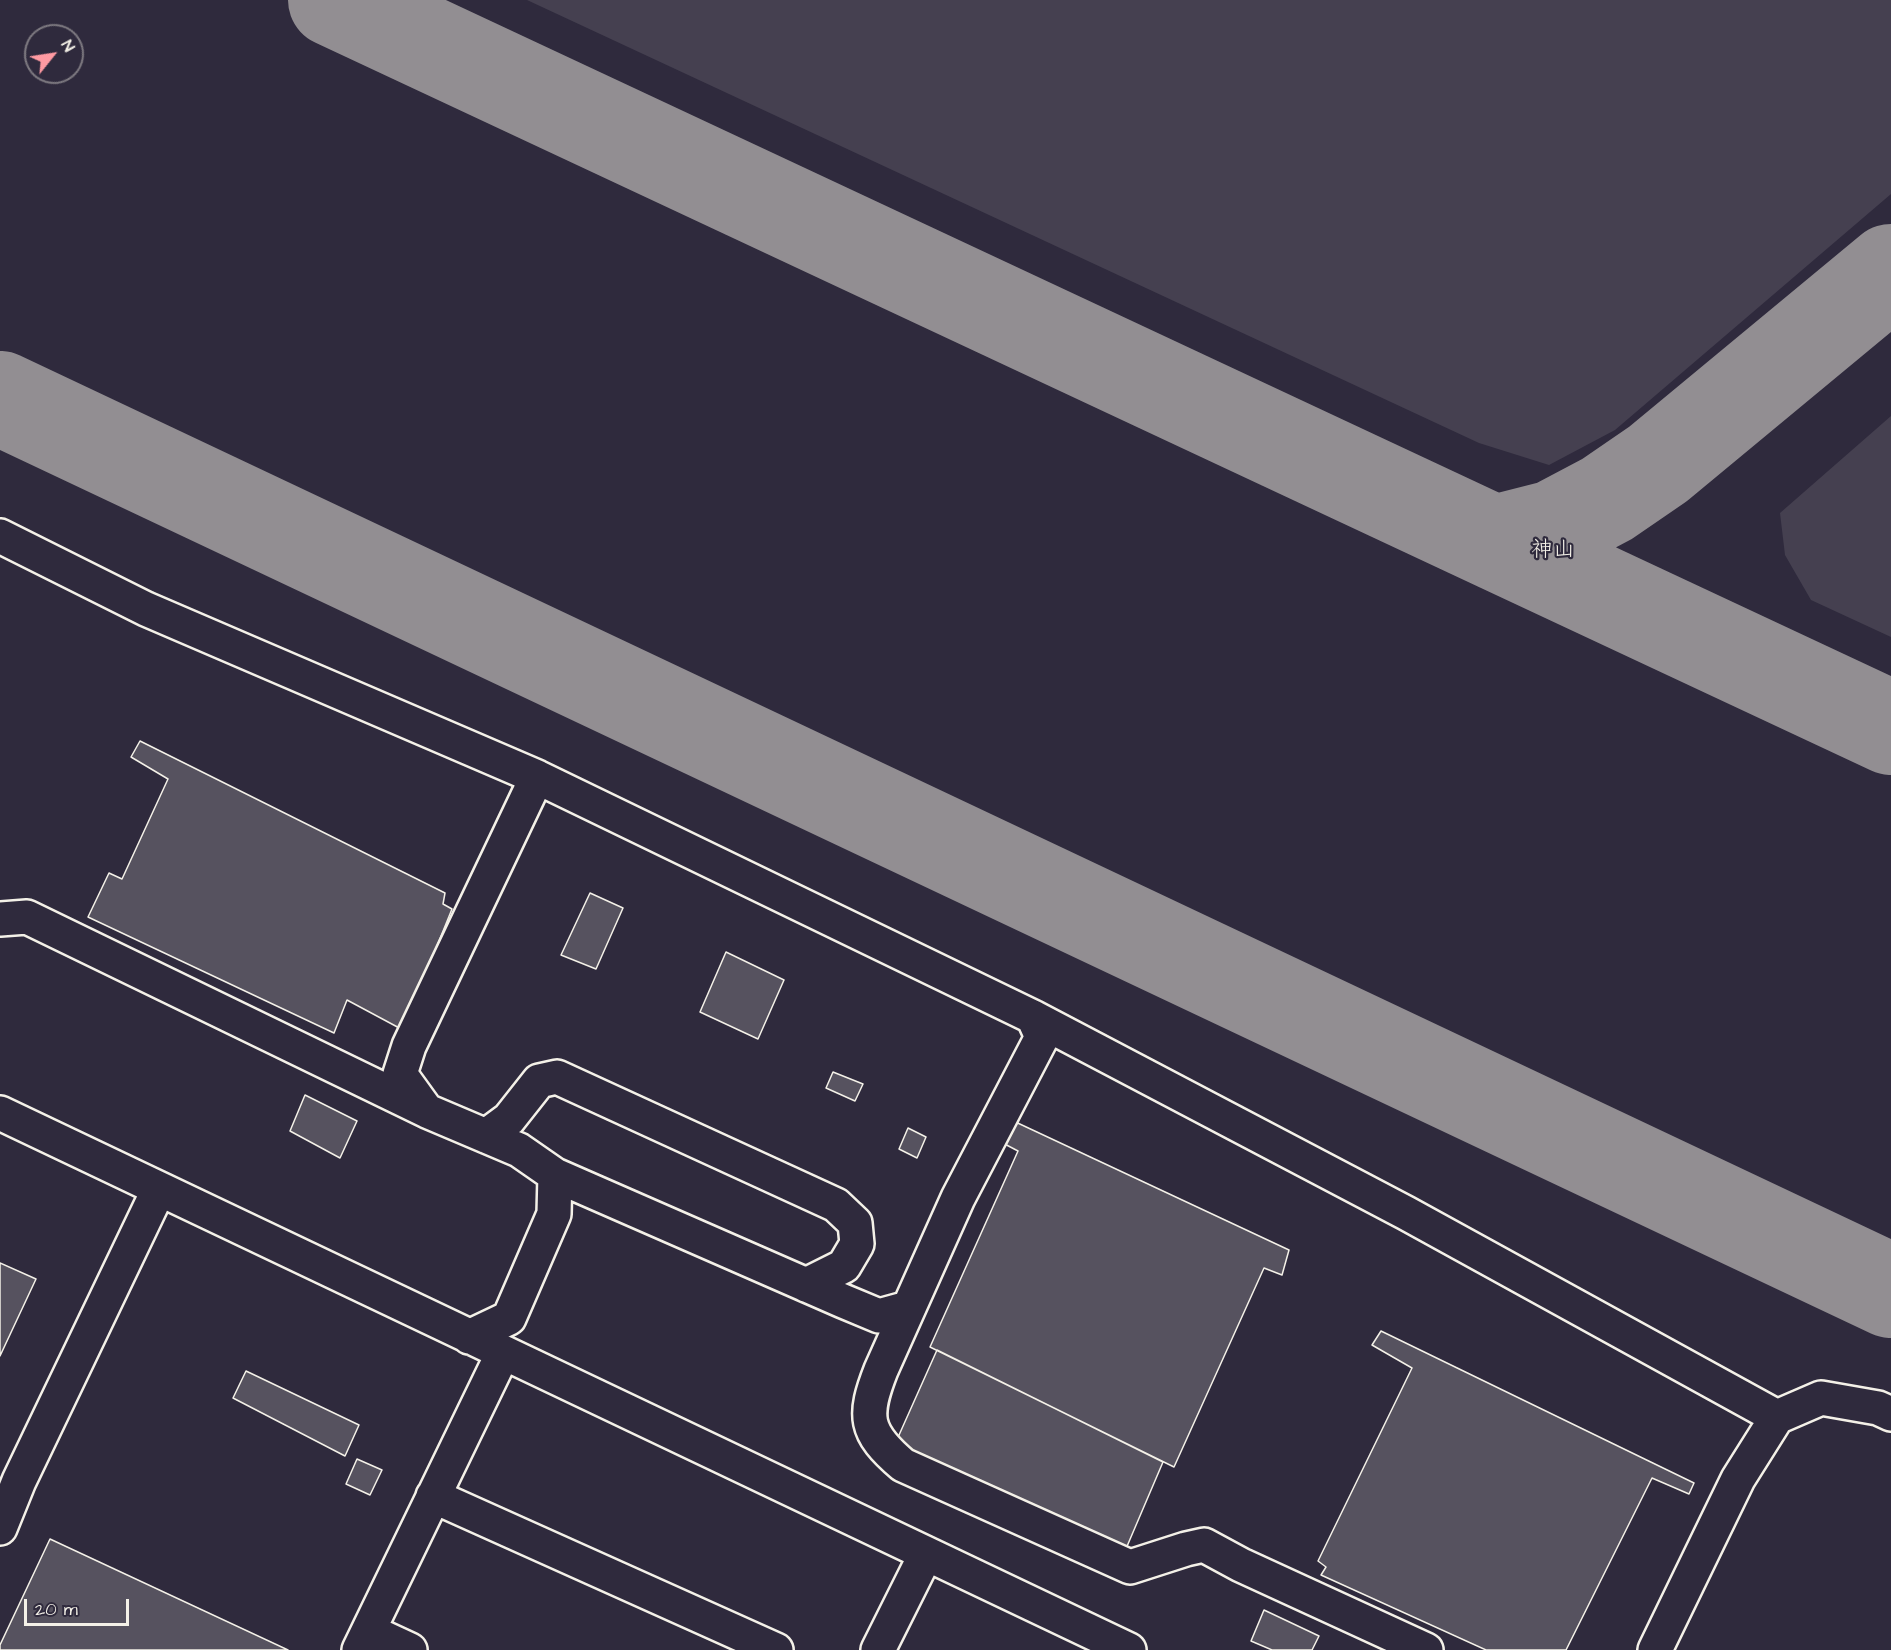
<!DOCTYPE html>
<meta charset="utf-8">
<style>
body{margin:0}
#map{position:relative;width:1891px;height:1650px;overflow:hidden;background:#2f2a3d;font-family:"Architects Daughter",sans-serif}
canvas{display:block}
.north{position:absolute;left:24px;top:24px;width:60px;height:60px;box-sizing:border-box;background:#2f2a3d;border:2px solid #7e7a81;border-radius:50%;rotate:60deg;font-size:16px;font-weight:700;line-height:24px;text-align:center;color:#f4f1e8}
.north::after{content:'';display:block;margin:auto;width:21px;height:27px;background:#ff9aa2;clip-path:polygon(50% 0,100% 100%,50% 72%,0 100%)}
.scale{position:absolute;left:24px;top:1599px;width:105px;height:27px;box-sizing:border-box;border:3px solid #f4f1e8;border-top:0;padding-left:8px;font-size:18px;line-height:21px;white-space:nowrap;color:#f4f1e8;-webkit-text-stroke:4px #2f2a3d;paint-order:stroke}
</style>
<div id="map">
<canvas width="1891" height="1650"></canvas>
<div class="north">N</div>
<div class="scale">20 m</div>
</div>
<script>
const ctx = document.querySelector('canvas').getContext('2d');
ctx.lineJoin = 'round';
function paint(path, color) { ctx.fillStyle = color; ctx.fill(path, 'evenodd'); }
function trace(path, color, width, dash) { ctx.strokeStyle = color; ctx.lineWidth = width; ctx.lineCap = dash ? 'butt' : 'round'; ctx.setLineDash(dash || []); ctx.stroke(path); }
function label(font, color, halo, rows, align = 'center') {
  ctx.font = font + ' "Architects Daughter","Klee One",sans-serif'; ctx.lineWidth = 4.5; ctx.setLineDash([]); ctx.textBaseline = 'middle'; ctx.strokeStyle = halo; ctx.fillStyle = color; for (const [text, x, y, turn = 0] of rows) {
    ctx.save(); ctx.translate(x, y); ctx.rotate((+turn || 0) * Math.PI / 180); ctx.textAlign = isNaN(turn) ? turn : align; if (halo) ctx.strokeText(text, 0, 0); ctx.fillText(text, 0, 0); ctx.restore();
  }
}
paint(new Path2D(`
 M 527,0 L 1891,0 L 1891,194 L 1615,430 L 1549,465 L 1479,443 Z
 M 1891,416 L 1891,637 L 1811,600 L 1785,555 L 1780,513 Z`), '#454050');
trace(new Path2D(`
 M 335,0 L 1891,728
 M 0,398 L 1891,1291
 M 1495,542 L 1554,527 L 1607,499 L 1658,464 L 1891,271`), '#928e92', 94);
const building = new Path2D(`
 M 140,741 L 445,893 L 443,904 L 452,909 L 403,1030 L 347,1000 L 334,1033 L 88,917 L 109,873 L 122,879 L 168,779 L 131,757 Z
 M 590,893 L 623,908 L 596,969 L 561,955 Z
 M 726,952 L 784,980 L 758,1039 L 700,1012 Z
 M 833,1072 L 863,1084 L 855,1101 L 826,1088 Z
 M 305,1095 L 357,1121 L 340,1158 L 290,1131 Z
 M 1007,1118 L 1289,1250 L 1282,1275 L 1264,1268 L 1174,1467 L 930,1347 L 1018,1151 L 997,1140 Z
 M 908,1128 L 926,1137 L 917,1158 L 899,1149 Z
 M 0,1263 L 36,1279 L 0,1356 Z
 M 1381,1331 L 1694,1483 L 1689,1494 L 1652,1478 L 1566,1650 L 1486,1650 L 1321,1575 L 1326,1567 L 1318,1561 L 1412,1368 L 1372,1345 Z
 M 937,1350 L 1163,1462 L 1125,1551 L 895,1444 Z
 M 246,1371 L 359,1425 L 345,1456 L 233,1398 Z
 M 357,1459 L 382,1470 L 370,1495 L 346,1484 Z
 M 50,1539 L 288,1650 L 0,1650 L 0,1645 Z
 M 1264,1610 L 1319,1636 L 1312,1650 L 1272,1650 L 1251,1641 Z`);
paint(building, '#56525f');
trace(building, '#f4f1e8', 1.5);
const minor = new Path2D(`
 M 0,536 L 146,609 L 537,777 L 1033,1017 L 1406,1213 L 1777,1417
 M 0,919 L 27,917 L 427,1111 L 519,1150 L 555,1175 L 843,1301 L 879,1316 L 908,1308
 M 1033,1017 L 1042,1037 L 958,1198 L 881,1370 C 863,1416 864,1432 903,1465 L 1130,1567 L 1186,1549 L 1204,1545 L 1241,1565 L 1426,1650
 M 426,1110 L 400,1074 L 409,1046 L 537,777
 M 0,1113 L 1129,1650
 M 486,1136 L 509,1119 L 539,1081 L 557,1077 L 836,1205 L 855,1223 L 857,1244 L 844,1266 L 806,1285
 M 469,1337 L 509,1318 L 554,1214 L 555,1175
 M 433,1496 L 776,1650
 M 0,1528 L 19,1481 L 159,1189
 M 369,1631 L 410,1650
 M 359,1650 L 503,1353
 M 878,1650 L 926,1554
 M 1655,1650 L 1738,1479 L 1777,1417 L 1821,1398 L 1878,1408 L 1891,1414`);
trace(minor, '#f4f1e8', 38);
trace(minor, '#2f2a3d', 33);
label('22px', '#f4f1e8', '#2f2a3d', [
 ["神山",1553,551]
]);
</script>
